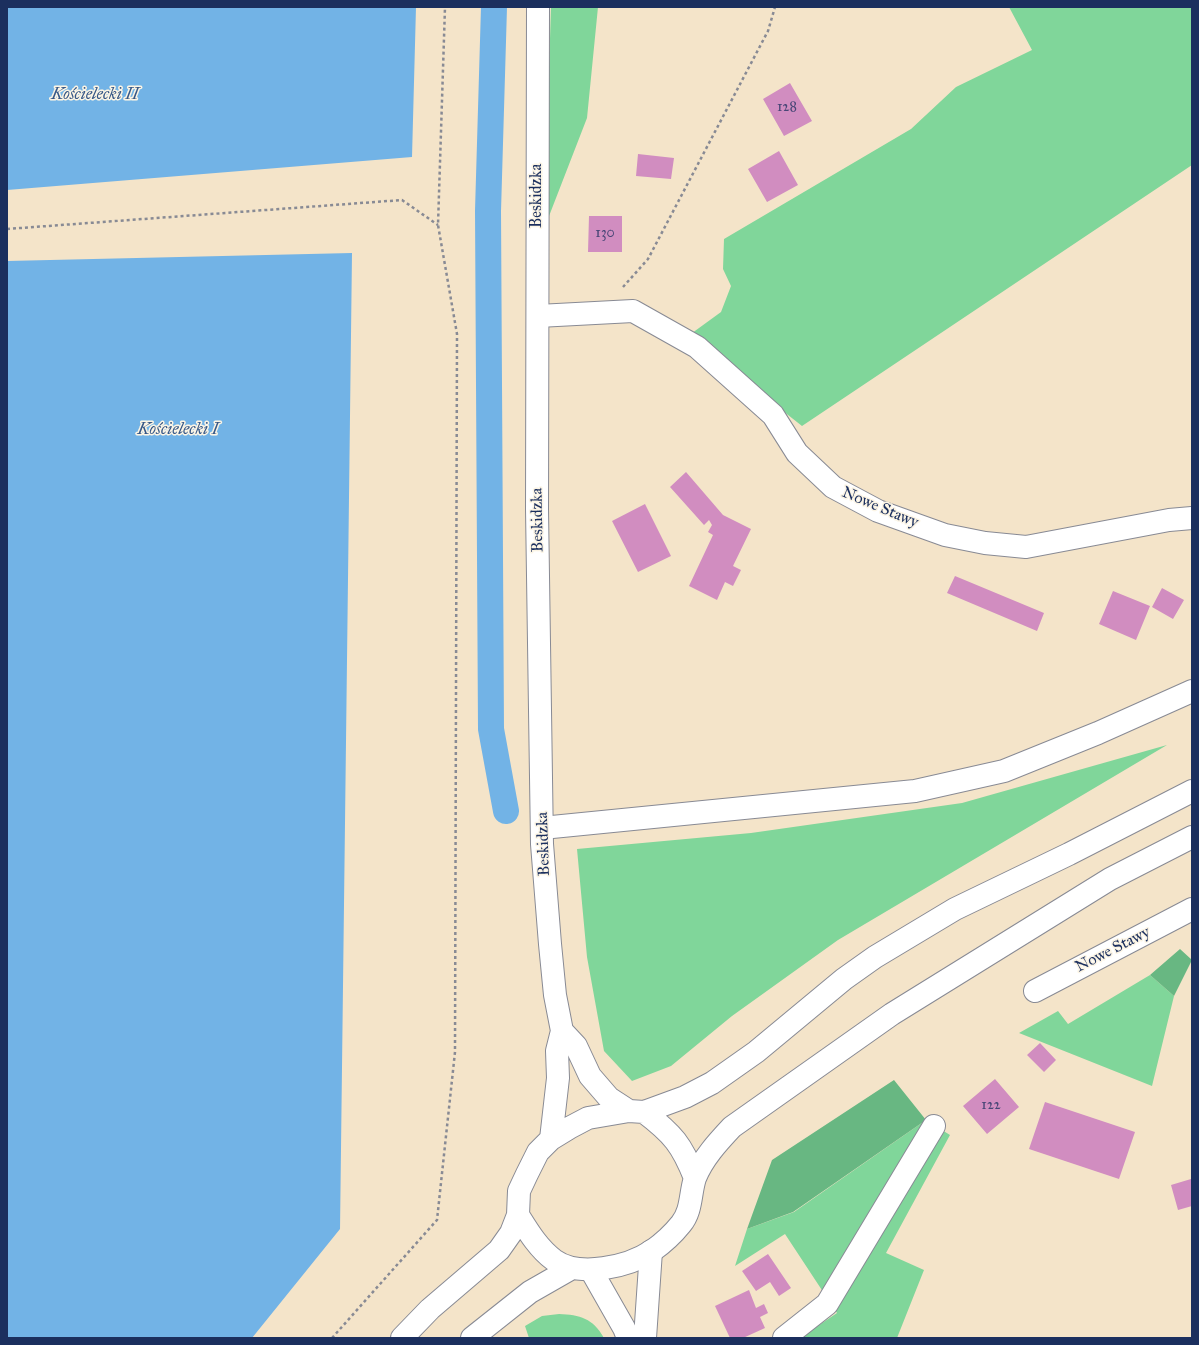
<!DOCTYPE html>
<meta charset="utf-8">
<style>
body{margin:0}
#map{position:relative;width:1199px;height:1345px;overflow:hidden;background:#f4e4c9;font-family:"IM FELL Great Primer",serif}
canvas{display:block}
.frame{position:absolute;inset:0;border:8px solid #1b2f5e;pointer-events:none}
</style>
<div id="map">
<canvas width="1199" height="1345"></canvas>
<div class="frame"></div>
</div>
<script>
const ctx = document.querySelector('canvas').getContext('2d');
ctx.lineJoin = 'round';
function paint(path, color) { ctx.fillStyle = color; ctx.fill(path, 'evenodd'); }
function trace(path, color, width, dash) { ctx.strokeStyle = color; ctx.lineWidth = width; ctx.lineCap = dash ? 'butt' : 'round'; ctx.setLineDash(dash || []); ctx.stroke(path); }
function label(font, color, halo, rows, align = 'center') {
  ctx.font = font + ' "IM FELL Great Primer",serif'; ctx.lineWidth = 3; ctx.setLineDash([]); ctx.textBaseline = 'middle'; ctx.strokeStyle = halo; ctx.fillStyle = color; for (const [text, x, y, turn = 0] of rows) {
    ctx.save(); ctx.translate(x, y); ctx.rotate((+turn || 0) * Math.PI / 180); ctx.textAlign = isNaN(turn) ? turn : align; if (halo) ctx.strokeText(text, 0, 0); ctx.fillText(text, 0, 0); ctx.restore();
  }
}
paint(new Path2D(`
 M 551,7 L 598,7 L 587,118 L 544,229 Z
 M 1009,7 L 1192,7 L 1192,165 L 802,426 L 688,336 L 721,312 L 731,286 L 723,269 L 724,239 L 911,129 L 956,87 L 1032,50 Z
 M 1167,745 L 838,940 L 732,1016 L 671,1066 L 632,1081 L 604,1051 L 587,957 L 577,849 L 751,833 L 962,803 Z
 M 1150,975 L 1174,996 L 1152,1086 L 1019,1033 L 1058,1011 L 1068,1024 Z
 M 926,1120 L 950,1135 L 886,1253 L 924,1270 L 897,1338 L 800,1338 L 837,1313 L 785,1234 L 735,1266 L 747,1229 L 794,1212 Z
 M 559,1314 C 580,1315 593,1318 604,1338 L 529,1338 L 525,1326 L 542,1316 Z`), '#80d69a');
paint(new Path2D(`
 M 1180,949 L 1192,960 L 1174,996 L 1150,975 Z
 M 894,1080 L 926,1120 L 793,1212 L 747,1229 L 772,1160 Z`), '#68b782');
paint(new Path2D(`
 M 7,7 L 416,7 L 412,157 L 7,190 Z
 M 352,253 L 340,1229 L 252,1338 L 7,1338 L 7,261 Z`), '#72b3e6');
trace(new Path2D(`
 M 494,7 L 488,211 L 491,729 L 506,811`), '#72b3e6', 26);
paint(new Path2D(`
 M 790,83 L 812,121 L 784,136 L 763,99 Z
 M 779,151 L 798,185 L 767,202 L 748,169 Z
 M 638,154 L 674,158 L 671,179 L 636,176 Z
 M 589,216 L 622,216 L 622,252 L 588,252 Z
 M 686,472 L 723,515 L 751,529 L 733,566 L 741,570 L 733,586 L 725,582 L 717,600 L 689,586 L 713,535 L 708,532 L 712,525 L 709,520 L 704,525 L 670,487 Z
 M 645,504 L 671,556 L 638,572 L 612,521 Z
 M 955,576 L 1044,613 L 1037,631 L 947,593 Z
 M 1162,588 L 1184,600 L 1173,619 L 1152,607 Z
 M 1113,591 L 1150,606 L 1136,640 L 1099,624 Z
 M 1040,1043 L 1056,1060 L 1044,1072 L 1027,1055 Z
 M 995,1079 L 1019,1107 L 987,1134 L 963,1106 Z
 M 1045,1102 L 1135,1132 L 1119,1179 L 1029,1149 Z
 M 1191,1179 L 1192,1206 L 1178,1210 L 1171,1185 Z
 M 768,1254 L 791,1288 L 779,1296 L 770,1282 L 756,1291 L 742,1271 Z
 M 749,1290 L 756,1308 L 764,1304 L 768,1313 L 760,1317 L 765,1328 L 743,1338 L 730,1338 L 715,1306 Z`), '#d18dc0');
const minor = new Path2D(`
 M 538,316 L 633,311 L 697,347 L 773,415 L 797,453 L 833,487 L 878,511 L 945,535 L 985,543 L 1026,547 L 1169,520 L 1192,518
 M 542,828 L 915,791 L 1004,771 L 1098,733 L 1192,691
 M 1035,991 L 1192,909
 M 591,1270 L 624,1328 L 628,1338
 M 645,1338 L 651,1251
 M 784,1338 L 827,1304 L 934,1126`);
const major = new Path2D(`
 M 538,7 L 537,509 L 542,844 L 550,944 L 555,995 L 562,1031 L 557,1051 L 558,1078 L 551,1139
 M 562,1031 L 576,1046 L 590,1076 L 609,1098 L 629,1111
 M 644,1112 C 673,1134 682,1145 695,1178
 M 518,1215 C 528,1231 538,1248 554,1260 C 579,1278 628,1267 652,1251 C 662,1244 673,1234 681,1224 C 692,1211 690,1193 695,1178 C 703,1158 718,1142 732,1127 L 892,1014 L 1110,879 L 1192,837
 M 402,1338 L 430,1309 L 499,1250 L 511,1233 L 518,1215 L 519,1191 L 527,1174 L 538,1152 L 551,1139 L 569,1128 L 588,1118 L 629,1111 L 644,1112 L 685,1097 L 712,1083 L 756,1052 L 844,979 L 875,957 L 955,909 L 1069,854 L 1192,791
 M 472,1338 L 530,1292 L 572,1268`);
trace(minor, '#888a94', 24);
trace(major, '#888a94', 24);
trace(new Path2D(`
 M 7,229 L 402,200 L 438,225
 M 623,287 L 648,259 L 768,31 L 775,7
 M 332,1338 L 437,1220 L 455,1052 L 457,334 L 438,225 L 445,7`), '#888a94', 2.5, [3, 3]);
trace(minor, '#fff', 22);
trace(major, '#fff', 22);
label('14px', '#484676', null, [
 ["128",787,108],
 ["130",605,234],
 ["122",991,1106]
]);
label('16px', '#1b2f5e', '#fcf5e5', [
 ["Beskidzka",537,196,-90],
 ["Nowe Stawy",880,508,23],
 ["Beskidzka",538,520,-91],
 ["Beskidzka",544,844,-92],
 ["Nowe Stawy",1113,950,-27]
]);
label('italic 17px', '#355787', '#fcf5e5', [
 ["Kościelecki II",95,95],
 ["Kościelecki I",178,430]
]);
</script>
